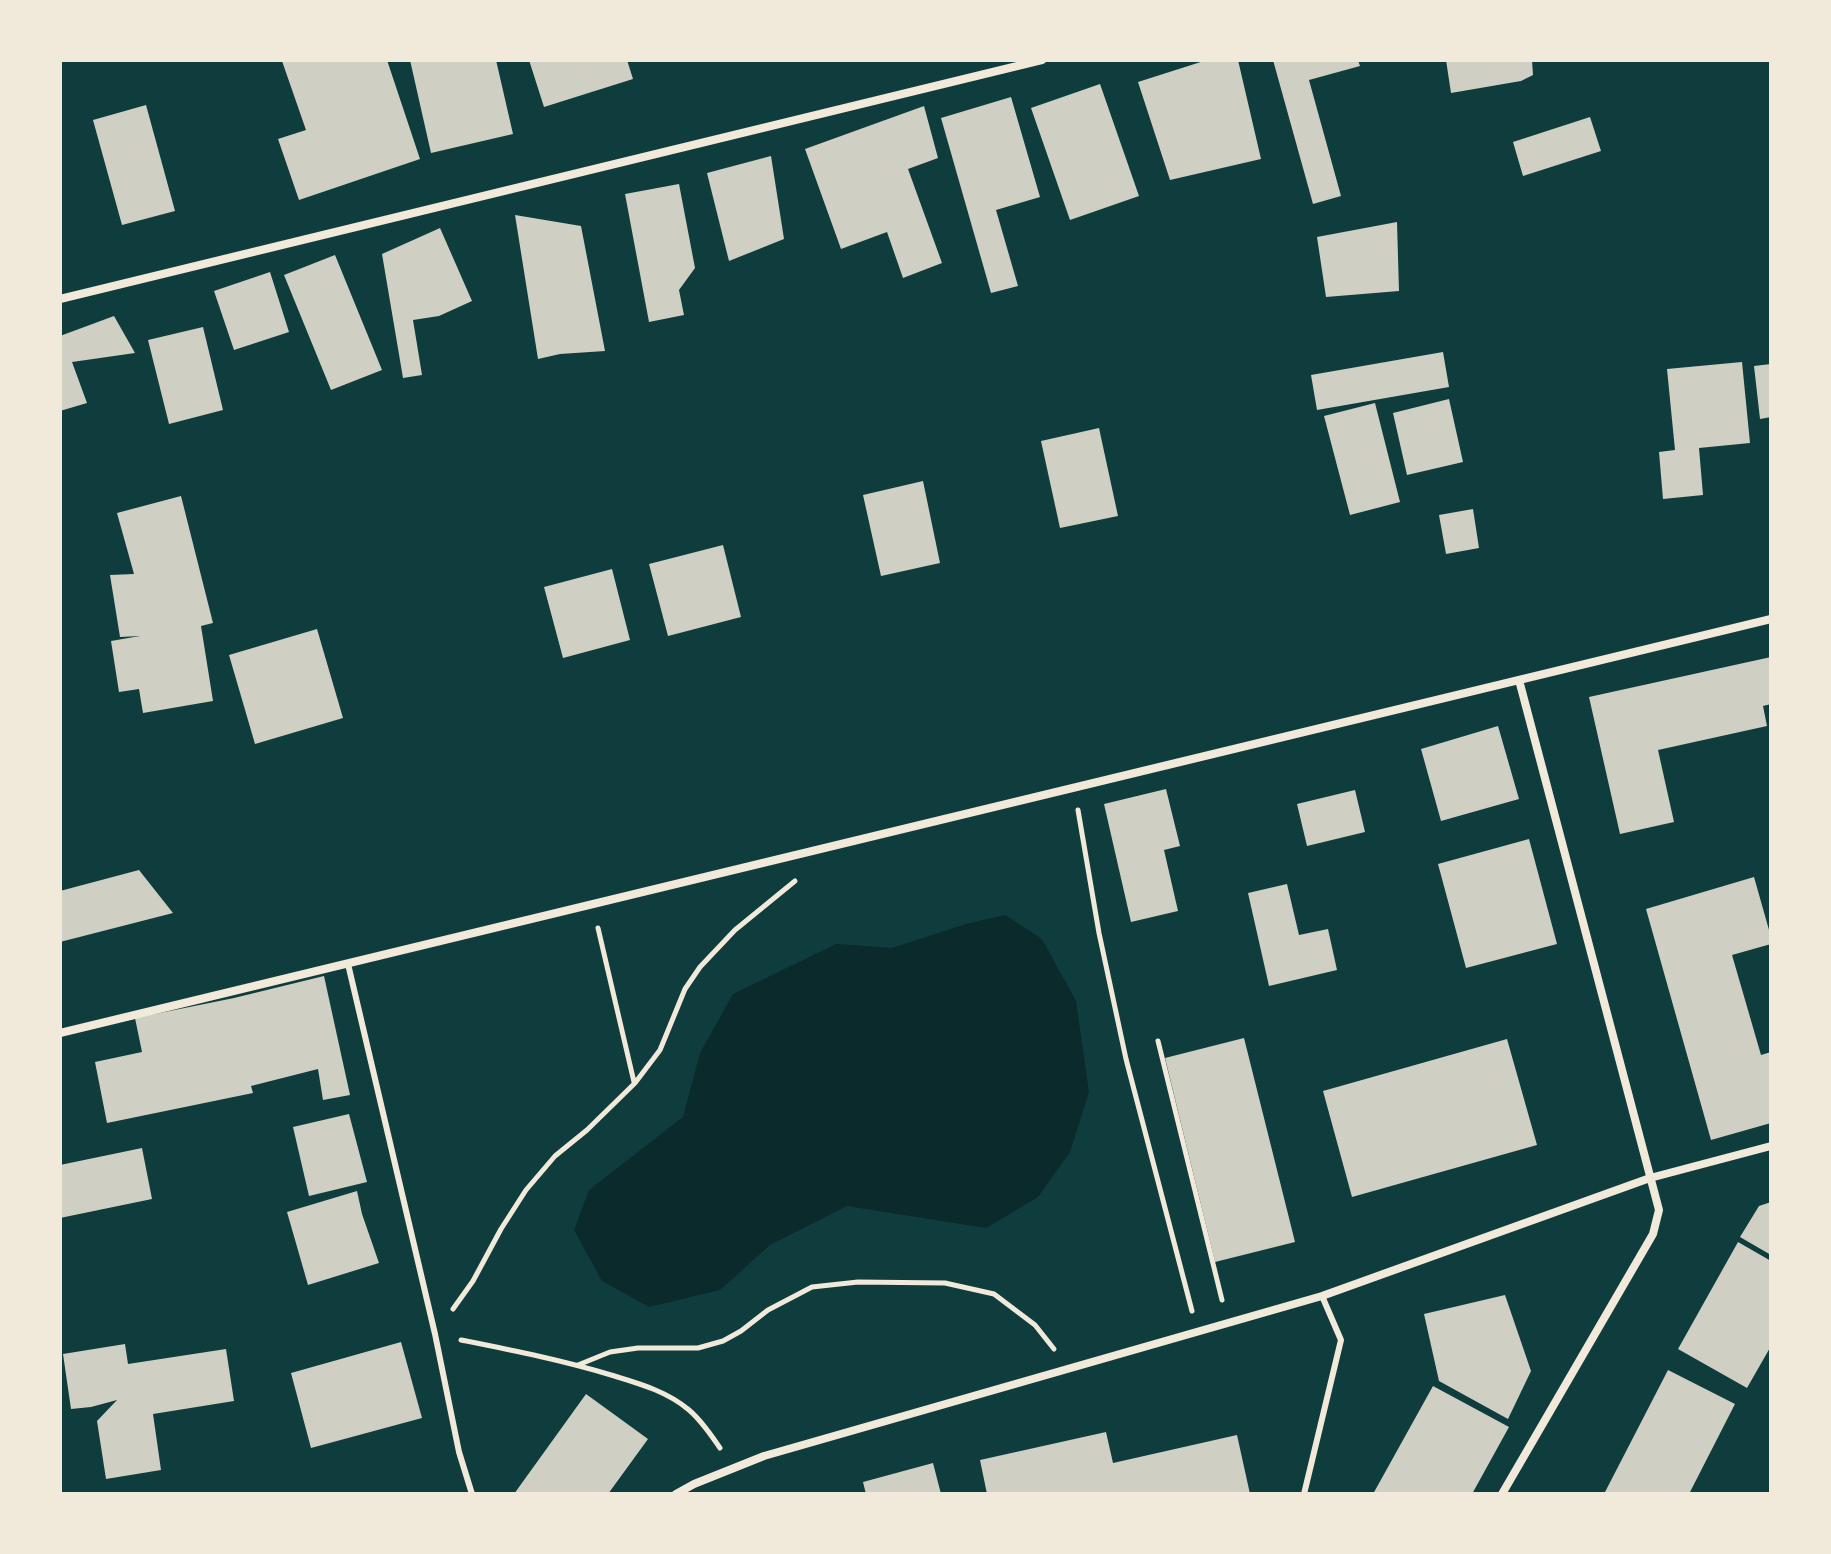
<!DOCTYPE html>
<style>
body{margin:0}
#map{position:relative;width:1831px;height:1554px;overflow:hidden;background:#0f3d3e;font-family:Lato,sans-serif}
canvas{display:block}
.frame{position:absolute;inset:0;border:62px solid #f1e9da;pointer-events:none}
</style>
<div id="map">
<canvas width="1831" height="1554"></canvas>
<div class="frame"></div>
</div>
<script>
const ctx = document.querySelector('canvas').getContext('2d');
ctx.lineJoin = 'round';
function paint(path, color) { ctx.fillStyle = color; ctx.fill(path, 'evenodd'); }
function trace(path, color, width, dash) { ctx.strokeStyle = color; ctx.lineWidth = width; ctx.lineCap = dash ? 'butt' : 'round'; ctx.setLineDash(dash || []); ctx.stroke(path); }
paint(new Path2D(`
 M 1005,915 L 1042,939 L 1076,1001 L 1089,1092 L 1070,1152 L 1038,1197 L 986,1228 L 847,1206 L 770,1245 L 720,1290 L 649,1307 L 602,1281 L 574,1230 L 589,1190 L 683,1117 L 700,1053 L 733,994 L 836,944 L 892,948 L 966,924 Z`), '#0a2a2b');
paint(new Path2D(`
 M 284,60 L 387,60 L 420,159 L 299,200 L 278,139 L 306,130 L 282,61 Z
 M 410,60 L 496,60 L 513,134 L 431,153 Z
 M 529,60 L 627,60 L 633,79 L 544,107 Z
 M 1207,60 L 1238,60 L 1261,159 L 1170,180 L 1138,82 Z
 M 1273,60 L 1358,60 L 1360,66 L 1309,80 L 1341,196 L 1313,204 Z
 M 1446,60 L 1532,60 L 1533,75 L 1521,81 L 1451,93 Z
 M 1100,84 L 1139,196 L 1070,220 L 1031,108 Z
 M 1011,97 L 1040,197 L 996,210 L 1018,286 L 991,293 L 941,118 Z
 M 146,105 L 175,211 L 122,225 L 93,120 Z
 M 924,106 L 938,158 L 908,169 L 942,263 L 903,278 L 887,232 L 841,249 L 805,149 Z
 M 1590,117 L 1601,151 L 1523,176 L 1513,142 Z
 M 771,156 L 784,239 L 729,261 L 707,173 Z
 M 679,184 L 695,268 L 679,290 L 684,315 L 649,322 L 625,194 Z
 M 515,215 L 581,226 L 605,351 L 560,354 L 538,359 Z
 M 1397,222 L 1399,291 L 1326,297 L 1317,237 Z
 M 440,228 L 472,301 L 439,316 L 413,320 L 422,375 L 403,378 L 382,254 Z
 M 335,255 L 382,370 L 331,390 L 284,275 Z
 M 270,272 L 289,332 L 234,350 L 214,291 Z
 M 114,316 L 135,353 L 72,362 L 87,403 L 60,411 L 60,336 Z
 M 203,327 L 223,410 L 169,424 L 148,340 Z
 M 1443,352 L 1449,387 L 1317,410 L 1311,375 Z
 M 1742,362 L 1750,443 L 1699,448 L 1703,495 L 1663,499 L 1659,452 L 1675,450 L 1667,369 Z
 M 1771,364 L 1771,417 L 1760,419 L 1754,366 Z
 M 1449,399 L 1463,462 L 1407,475 L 1393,413 Z
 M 1375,403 L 1400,502 L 1350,515 L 1324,416 Z
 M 1099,428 L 1118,516 L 1060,528 L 1041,441 Z
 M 923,481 L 940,563 L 881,576 L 863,495 Z
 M 181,496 L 213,623 L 201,626 L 213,701 L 143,713 L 139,689 L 119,692 L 111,641 L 140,636 L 120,637 L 110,575 L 134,574 L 117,513 Z
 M 1473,509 L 1479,548 L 1446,554 L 1439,515 Z
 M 723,545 L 741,617 L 668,636 L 649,564 Z
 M 612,569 L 630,640 L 563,658 L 544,587 Z
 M 317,629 L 343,718 L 255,744 L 229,655 Z
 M 1771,657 L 1771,704 L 1763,706 L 1767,726 L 1658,750 L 1674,822 L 1620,834 L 1589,697 Z
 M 1498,726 L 1519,799 L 1441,821 L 1421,749 Z
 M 1166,789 L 1180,846 L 1164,850 L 1178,911 L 1131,922 L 1104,804 Z
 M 1355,790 L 1365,832 L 1307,846 L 1297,804 Z
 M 1529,839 L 1557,944 L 1466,968 L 1438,864 Z
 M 139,870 L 173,913 L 60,942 L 60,891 Z
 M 1754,877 L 1771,937 L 1771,944 L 1732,955 L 1761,1055 L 1771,1052 L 1771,1123 L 1711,1140 L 1646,909 Z
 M 1287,884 L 1299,935 L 1328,929 L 1337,970 L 1269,986 L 1248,893 Z
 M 324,976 L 350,1095 L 323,1100 L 318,1069 L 251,1086 L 253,1093 L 107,1123 L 95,1062 L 142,1052 L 135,1018 L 234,998 Z
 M 1244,1038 L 1295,1242 L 1215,1262 L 1165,1058 Z
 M 1507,1039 L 1537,1145 L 1352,1197 L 1323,1091 Z
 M 349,1114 L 367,1182 L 309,1196 L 293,1127 Z
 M 142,1148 L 152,1199 L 60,1218 L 60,1165 Z
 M 357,1191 L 362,1214 L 379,1263 L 308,1285 L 287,1212 Z
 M 1771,1202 L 1771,1255 L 1740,1237 L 1759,1206 Z
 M 1738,1242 L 1771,1261 L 1771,1346 L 1747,1388 L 1678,1349 Z
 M 1505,1295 L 1531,1371 L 1508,1419 L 1439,1381 L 1424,1314 Z
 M 401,1342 L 422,1418 L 311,1448 L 291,1373 Z
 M 125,1344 L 128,1364 L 226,1349 L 234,1401 L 153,1414 L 161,1470 L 106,1479 L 97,1421 L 117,1400 L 91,1407 L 71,1409 L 63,1354 Z
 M 1668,1370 L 1735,1404 L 1689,1494 L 1604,1494 Z
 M 1433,1386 L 1509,1427 L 1472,1494 L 1373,1494 Z
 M 586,1394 L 648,1439 L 608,1494 L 514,1494 Z
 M 1106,1432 L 1113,1463 L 1237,1435 L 1250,1494 L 987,1494 L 980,1460 Z
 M 933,1463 L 941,1494 L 866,1494 L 863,1482 Z`), '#cfcfc3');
trace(new Path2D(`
 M 1078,810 L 1099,933 L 1126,1059 L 1192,1311
 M 598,928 L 634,1082
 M 1158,1041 L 1222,1300
 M 453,1309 L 473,1281 L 501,1229 L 526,1190 L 555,1156 L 587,1130 L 635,1083 L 660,1050 L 685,989 L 700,967 L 735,930 L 795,881
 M 461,1340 C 511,1350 562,1360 611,1375 C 637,1383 667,1391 689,1410 C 702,1421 711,1435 720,1448
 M 578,1365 L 610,1352 L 638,1348 L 698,1348 L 723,1341 L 741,1331 L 768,1310 L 812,1287 L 858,1282 L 945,1283 L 994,1294 L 1035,1325 L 1054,1349`), '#f1e9da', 5);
trace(new Path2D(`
 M 348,964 L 435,1334 L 459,1452 L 472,1494
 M 1304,1494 L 1341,1340 L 1322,1296`), '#f1e9da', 6);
trace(new Path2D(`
 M 60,299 L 1042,60
 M 60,1033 L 1771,619
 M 676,1494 L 694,1484 L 764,1456 L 1322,1296 L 1650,1178 L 1771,1146
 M 1502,1494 L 1653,1234 L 1659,1210 L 1519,680`), '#f1e9da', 8);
</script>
